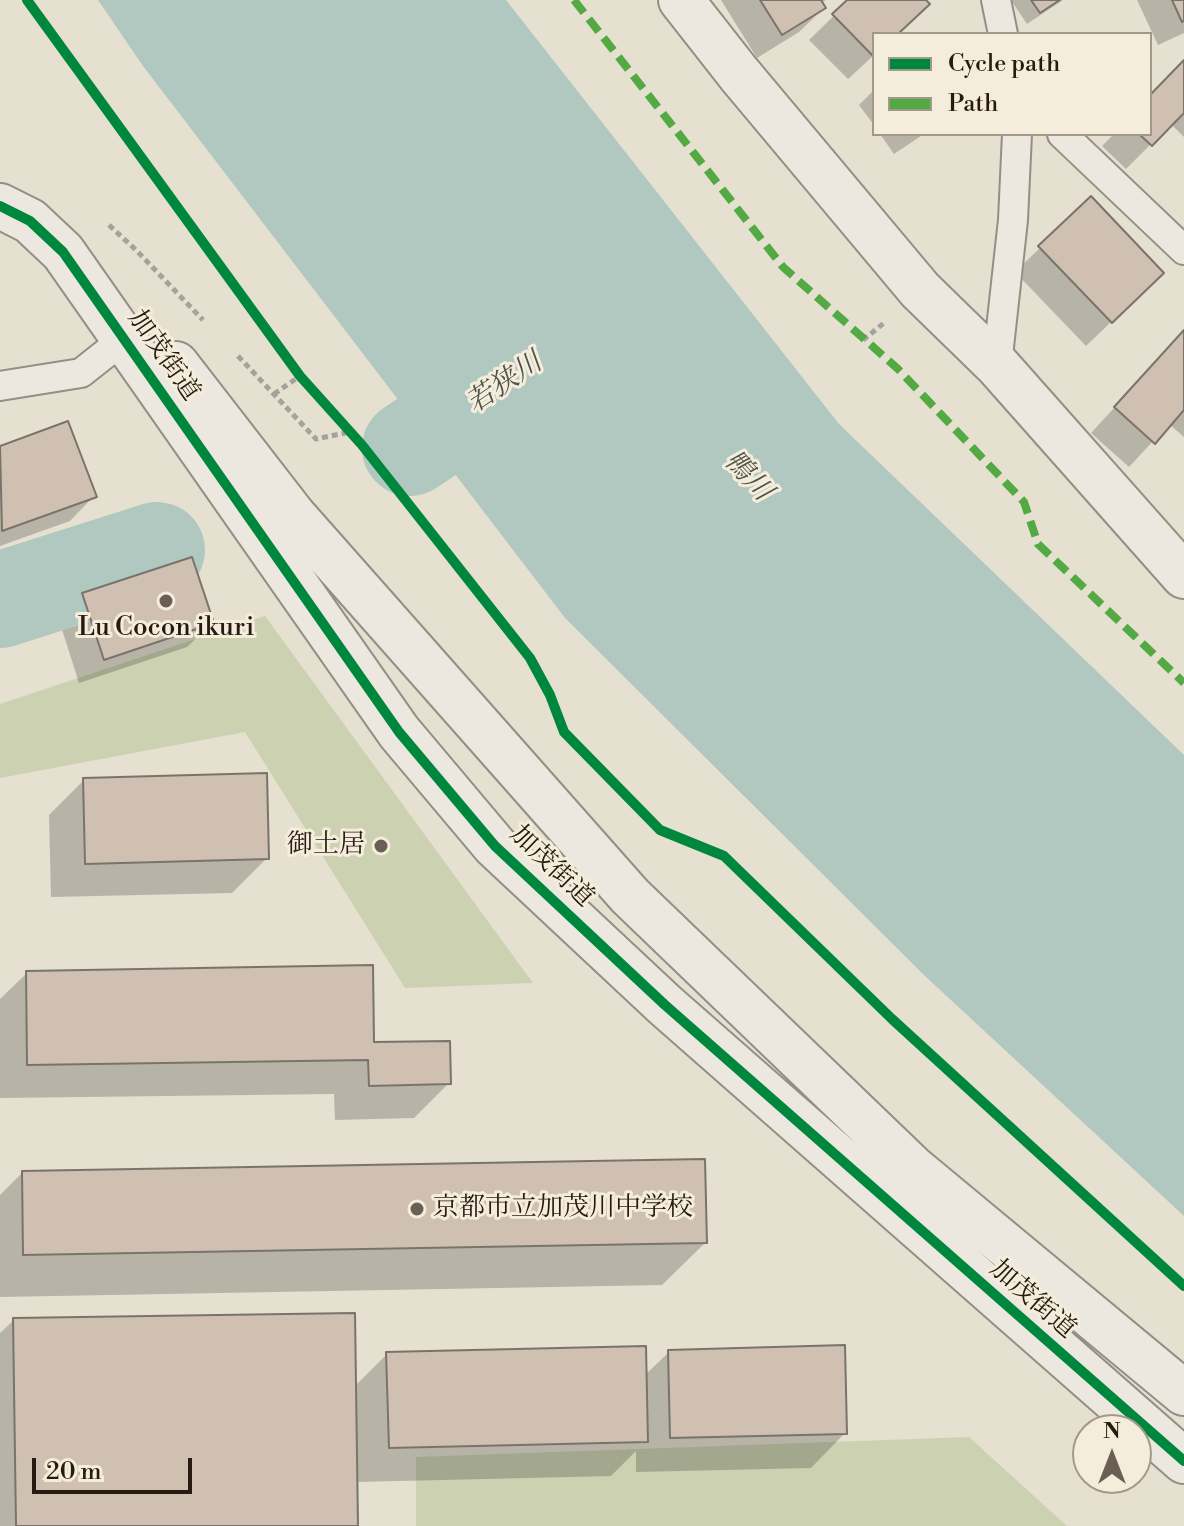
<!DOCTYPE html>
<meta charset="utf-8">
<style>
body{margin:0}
#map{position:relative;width:1184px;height:1526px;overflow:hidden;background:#e6e0d1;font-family:"Libre Bodoni",serif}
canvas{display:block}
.legend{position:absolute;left:872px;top:32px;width:280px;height:104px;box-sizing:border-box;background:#f5eddb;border:2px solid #a2998a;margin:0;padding:10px 14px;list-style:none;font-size:24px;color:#261a11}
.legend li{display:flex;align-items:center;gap:16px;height:40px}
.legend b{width:40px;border:2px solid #a2998a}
.north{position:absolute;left:1072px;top:1414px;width:80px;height:80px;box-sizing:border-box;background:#f5eddb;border:2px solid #a2998a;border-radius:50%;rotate:0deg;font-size:22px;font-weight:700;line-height:32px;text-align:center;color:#261a11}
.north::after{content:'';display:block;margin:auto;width:28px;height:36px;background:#695f54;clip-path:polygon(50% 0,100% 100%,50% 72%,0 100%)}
.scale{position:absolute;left:32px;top:1458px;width:160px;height:36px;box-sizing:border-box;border:4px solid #261a11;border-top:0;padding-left:10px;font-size:24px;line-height:28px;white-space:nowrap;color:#261a11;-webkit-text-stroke:6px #f5eddb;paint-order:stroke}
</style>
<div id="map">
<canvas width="1184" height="1526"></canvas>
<ul class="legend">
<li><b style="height:10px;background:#00873e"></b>Cycle path</li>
<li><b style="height:10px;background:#53a942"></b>Path</li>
</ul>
<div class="north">N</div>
<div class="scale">20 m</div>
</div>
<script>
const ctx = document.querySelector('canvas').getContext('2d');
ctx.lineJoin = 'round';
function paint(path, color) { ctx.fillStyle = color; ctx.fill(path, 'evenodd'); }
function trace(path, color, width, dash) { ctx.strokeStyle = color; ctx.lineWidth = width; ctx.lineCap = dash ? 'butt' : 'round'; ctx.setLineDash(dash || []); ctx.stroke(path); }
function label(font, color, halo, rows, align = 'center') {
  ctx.font = font + ' "Libre Bodoni","Noto Serif JP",serif'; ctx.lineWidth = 6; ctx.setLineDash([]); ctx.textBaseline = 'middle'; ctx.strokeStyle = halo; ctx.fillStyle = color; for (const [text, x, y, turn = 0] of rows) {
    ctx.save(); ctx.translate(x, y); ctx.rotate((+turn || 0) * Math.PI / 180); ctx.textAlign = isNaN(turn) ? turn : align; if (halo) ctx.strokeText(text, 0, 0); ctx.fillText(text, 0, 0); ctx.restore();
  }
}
paint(new Path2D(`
 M 265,616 L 533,983 L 405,988 L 245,732 L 0,778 L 0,704 Z
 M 969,1437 L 1067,1526 L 416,1526 L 416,1457 Z`), '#ccd1b2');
paint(new Path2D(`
 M 98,0 L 506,0 L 839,424 L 1184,755 L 1184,1216 L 925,976 L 565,618 L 143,66 Z`), '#b1c8c0');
paint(new Path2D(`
 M 721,0 L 826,0 L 821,3 L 824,8 L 799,32 L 757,58 Z
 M 850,0 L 924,0 L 896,34 L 874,34 L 874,55 L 848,79 L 809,40 Z
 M 1011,0 L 1063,0 L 1027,24 Z
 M 1137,0 L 1184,0 L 1184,33 L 1158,45 Z
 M 1184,63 L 1184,137 L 1171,124 L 1126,169 L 1102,146 L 1114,134 L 1150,134 L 1150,97 Z
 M 874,90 L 874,125 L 859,105 Z
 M 880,134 L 924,134 L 894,154 Z
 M 1040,248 L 1137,297 L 1086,346 L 1015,272 Z
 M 1184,332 L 1184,437 L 1169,424 L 1129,467 L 1091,433 Z
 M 67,423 L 94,496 L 70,521 L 0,546 L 0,448 Z
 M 83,595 L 212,623 L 187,647 L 79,683 L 59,620 Z
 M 84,780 L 267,858 L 232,893 L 51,897 L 49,815 Z
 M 27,973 L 372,1044 L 449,1083 L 414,1118 L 335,1120 L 334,1094 L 0,1098 L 0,999 Z
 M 22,1173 L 705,1243 L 662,1285 L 0,1297 L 0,1195 Z
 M 14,1320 L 354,1387 L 387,1354 L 644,1376 L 669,1352 L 845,1433 L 811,1468 L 636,1472 L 636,1451 L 611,1476 L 356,1482 L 356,1526 L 0,1526 L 0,1333 Z`), '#0003');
trace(new Path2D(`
 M 410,448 L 535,364
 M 0,600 L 157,550`), '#b1c8c0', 96);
const building = new Path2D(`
 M 760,0 L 821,0 L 826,8 L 782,35 Z
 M 847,0 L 926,0 L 930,4 L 898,34 L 874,34 L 874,57 L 832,14 Z
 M 1031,0 L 1060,0 L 1040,13 Z
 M 1172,0 L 1184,0 L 1184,21 L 1182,22 Z
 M 1184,60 L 1184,113 L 1152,146 L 1139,134 L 1150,134 L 1150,95 Z
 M 1091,196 L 1164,273 L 1112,323 L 1038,246 Z
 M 1184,330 L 1184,410 L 1155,444 L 1114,407 Z
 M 68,421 L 97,497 L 2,531 L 0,446 Z
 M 192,557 L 214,623 L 104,660 L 82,593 Z
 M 267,773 L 269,859 L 85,864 L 83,778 Z
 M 373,965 L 374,1042 L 450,1041 L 451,1084 L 369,1086 L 368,1060 L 27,1065 L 26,971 Z
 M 705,1159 L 707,1243 L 23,1255 L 22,1171 Z
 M 355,1313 L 358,1526 L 16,1526 L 13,1318 Z
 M 845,1345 L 847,1434 L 670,1438 L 668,1350 Z
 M 646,1346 L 648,1442 L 389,1448 L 386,1352 Z`);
paint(building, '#cfc0b2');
trace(building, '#79746b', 2);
const service = new Path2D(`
 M 996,0 L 1003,34
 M 1062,134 L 1184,250
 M 997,365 L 1013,220 L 1017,134
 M 0,386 L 81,373 L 124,339`);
const minor = new Path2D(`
 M 681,0 L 739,74 L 920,290 L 997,365 L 1184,576`);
const tertiary = new Path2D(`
 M 0,206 L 30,221 L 63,252 L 399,732 L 495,846 L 665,1005 L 1184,1461
 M 176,364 L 293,515 L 630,896 L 914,1169 L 1184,1393`);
trace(service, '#948f85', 32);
trace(minor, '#948f85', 48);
trace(tertiary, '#948f85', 48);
trace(new Path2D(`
 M 109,225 L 137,251 L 203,320
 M 863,340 L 884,323
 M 238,356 L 316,439 L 350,432
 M 274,394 L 300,376`), '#a5a29b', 5, [6, 4]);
trace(service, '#ece8e0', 28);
trace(minor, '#ece8e0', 44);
trace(tertiary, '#ece8e0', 44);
trace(new Path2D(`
 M 574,0 L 783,267 L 898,369 L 1024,502 L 1038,544 L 1184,683`), '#53a942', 8, [16, 8]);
trace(new Path2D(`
 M 27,0 L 300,376 L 362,445 L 530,658 L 550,695 L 564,732 L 660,830 L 724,856 L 892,1019 L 1184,1286
 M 0,206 L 30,221 L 63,252 L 399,732 L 495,846 L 665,1005 L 1184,1461`), '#00873e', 10);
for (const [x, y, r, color] of [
 [166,601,8,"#695f54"],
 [381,846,8,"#695f54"],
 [417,1209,8,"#695f54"]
]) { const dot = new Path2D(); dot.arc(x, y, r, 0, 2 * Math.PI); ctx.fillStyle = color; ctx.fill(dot); trace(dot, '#f5eddb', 3); }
label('26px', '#261a11', '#f5eddb', [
 ["加茂街道",163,356,55],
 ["加茂街道",551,867,44],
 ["加茂街道",1032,1300,41]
]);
label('26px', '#261a11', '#f5eddb', [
 ["Lu Cocon ikuri",166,629],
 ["御土居",365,846,"right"],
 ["京都市立加茂川中学校",433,1209,"left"]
]);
label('italic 28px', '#4f534c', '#f5eddb', [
 ["若狭川",505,384,-34],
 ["鴨川",747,477,47]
]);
</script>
